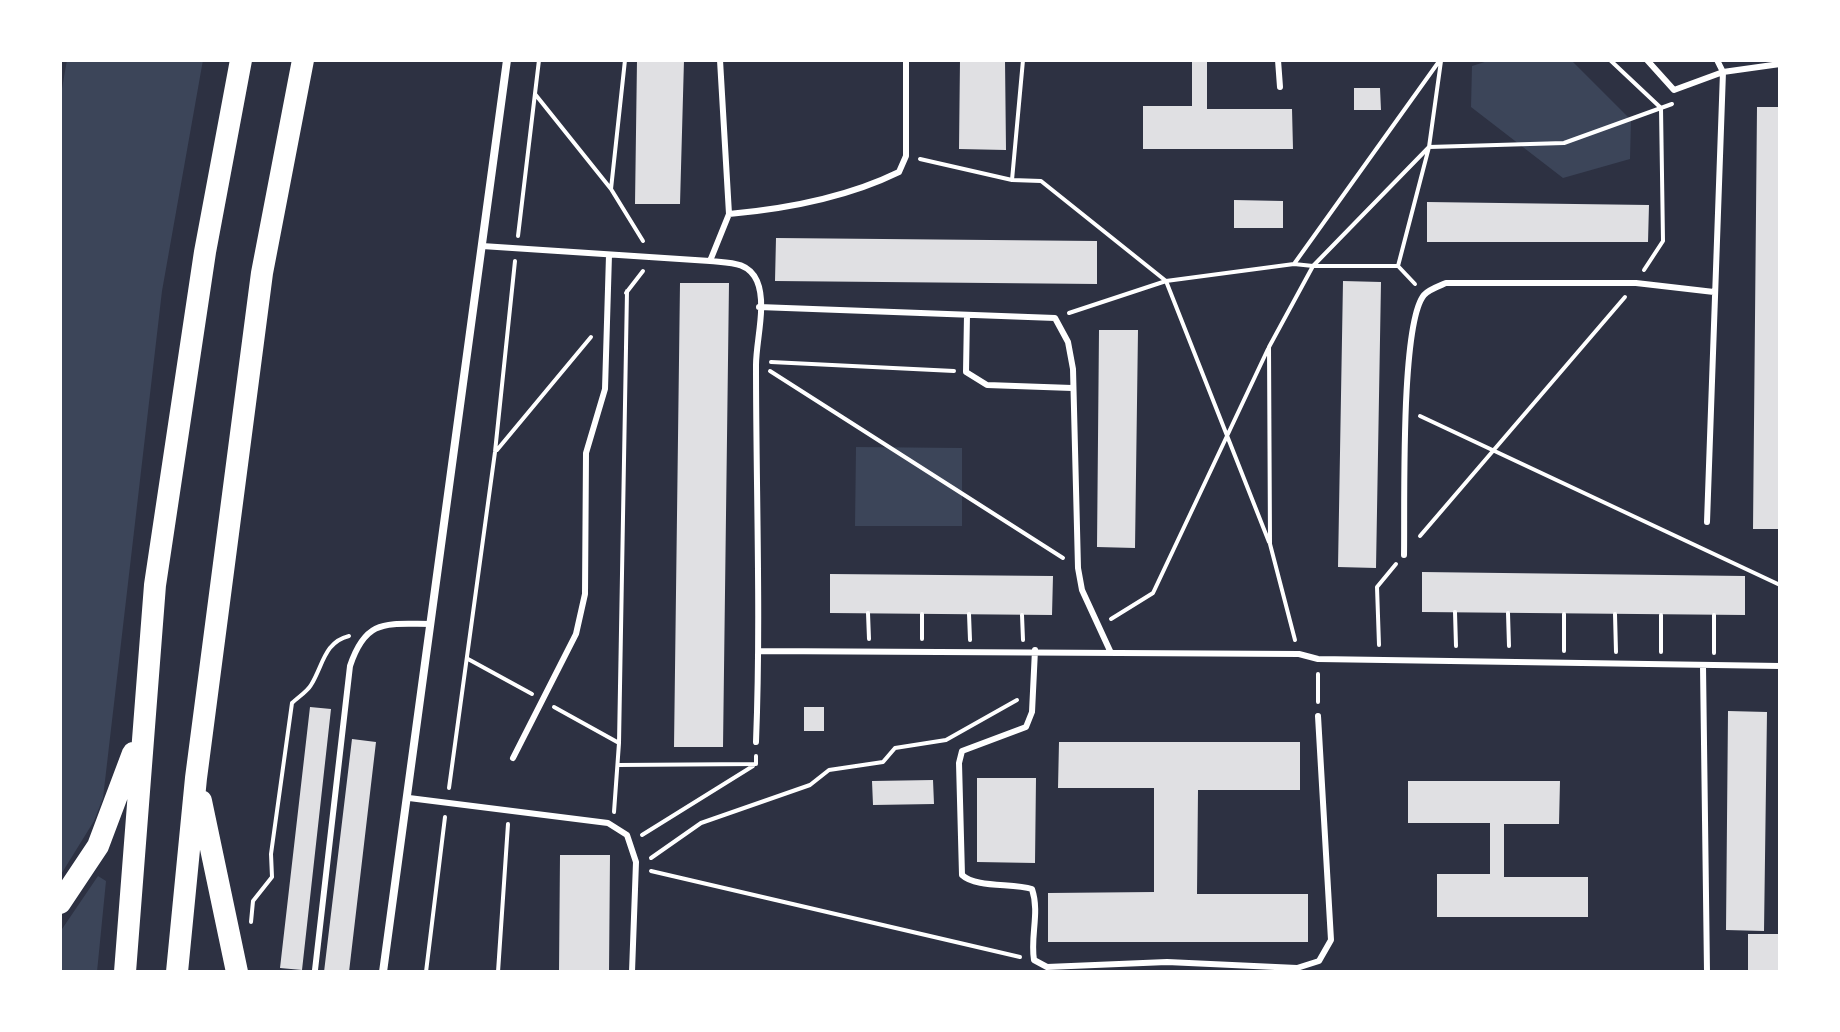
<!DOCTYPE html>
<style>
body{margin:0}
#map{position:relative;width:1840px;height:1032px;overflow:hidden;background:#2d3142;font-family:"Sofia Sans Condensed",sans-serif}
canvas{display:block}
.frame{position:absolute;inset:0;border:62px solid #fff;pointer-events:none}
</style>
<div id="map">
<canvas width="1840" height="1032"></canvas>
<div class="frame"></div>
</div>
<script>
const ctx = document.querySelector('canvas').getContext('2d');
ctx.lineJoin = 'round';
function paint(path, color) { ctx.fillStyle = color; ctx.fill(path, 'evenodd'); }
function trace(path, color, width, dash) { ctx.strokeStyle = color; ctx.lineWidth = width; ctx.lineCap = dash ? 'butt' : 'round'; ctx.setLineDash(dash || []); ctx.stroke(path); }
paint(new Path2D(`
 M 67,60 L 203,60 L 162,291 L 103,798 L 94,821 L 60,876 L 60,100 Z
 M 1491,60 L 1571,60 L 1631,120 L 1630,159 L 1563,178 L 1471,107 L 1472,66 Z
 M 856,447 L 962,448 L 962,526 L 855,526 Z
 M 98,876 L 106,881 L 97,972 L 60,972 L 60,932 Z`), '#3c4559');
paint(new Path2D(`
 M 637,60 L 684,60 L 680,204 L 635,204 Z
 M 960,60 L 1005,60 L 1006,150 L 959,149 Z
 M 1192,60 L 1207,60 L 1207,109 L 1292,109 L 1293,149 L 1143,149 L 1143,106 L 1192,106 Z
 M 1354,88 L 1380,88 L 1381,110 L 1354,110 Z
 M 1757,107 L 1780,107 L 1780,529 L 1753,529 Z
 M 1234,200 L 1283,201 L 1283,228 L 1234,228 Z
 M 1427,202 L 1649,205 L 1648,242 L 1427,242 Z
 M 776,238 L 1097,241 L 1097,284 L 775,281 Z
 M 1343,281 L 1381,282 L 1376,568 L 1338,567 Z
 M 680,283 L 729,283 L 723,747 L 674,747 Z
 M 1099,330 L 1138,330 L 1135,548 L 1097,547 Z
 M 1422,572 L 1745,576 L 1745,615 L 1422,612 Z
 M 830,574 L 1053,576 L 1052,615 L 830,613 Z
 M 310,707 L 331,709 L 302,970 L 280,968 Z
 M 804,707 L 824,707 L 824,731 L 804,731 Z
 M 1728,711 L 1767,712 L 1764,931 L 1726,930 Z
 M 352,739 L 376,742 L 349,972 L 324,972 Z
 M 1059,742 L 1300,742 L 1300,790 L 1198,790 L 1197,894 L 1308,894 L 1308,942 L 1048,942 L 1048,893 L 1154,892 L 1154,788 L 1058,788 Z
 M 977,778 L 1036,778 L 1035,863 L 977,862 Z
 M 933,780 L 934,804 L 873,805 L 872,781 Z
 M 1408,781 L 1560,781 L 1559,824 L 1504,824 L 1504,877 L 1588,877 L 1588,917 L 1437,917 L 1437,874 L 1490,874 L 1490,823 L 1408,823 Z
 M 560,855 L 610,855 L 609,972 L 559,972 Z
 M 1748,934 L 1780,934 L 1780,972 L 1748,972 Z`), '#e0e0e3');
trace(new Path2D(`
 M 1610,60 L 1661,108 L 1663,241 L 1644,270
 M 535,94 L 611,189 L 643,241
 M 920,159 L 1012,180 L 1041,181 L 1166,281 L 1294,264 L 1313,266 L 1429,147 L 1564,143 L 1672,104
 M 1012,180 L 1023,60
 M 611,189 L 625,60
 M 518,236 L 539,60
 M 1294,264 L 1440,60
 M 1398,266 L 1429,147 L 1441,61
 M 626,293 L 643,271
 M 1069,313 L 1166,281 L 1269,542
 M 771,362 L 954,371
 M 770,371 L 1063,558
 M 1420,416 L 1780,585
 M 497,450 L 591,337
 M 1420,536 L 1625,297
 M 1455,612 L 1456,646
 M 868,613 L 869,639
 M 1508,613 L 1509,646
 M 922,614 L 922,639
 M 969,614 L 970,640
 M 1615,614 L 1616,652
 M 1022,615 L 1023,640
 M 1714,615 L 1714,653
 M 1111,619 L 1153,593 L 1268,349
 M 1295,640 L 1270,544 L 1269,347 L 1313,266 L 1398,266 L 1415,284
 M 1379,645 L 1377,587 L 1396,564
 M 1564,651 L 1564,614
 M 1661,652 L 1661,615
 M 468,659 L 532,694
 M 1318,674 L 1318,702
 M 554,707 L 619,743
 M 618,765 L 756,764 L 756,756
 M 449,788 L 495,452 L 515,261
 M 614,812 L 619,743 L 627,291
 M 642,835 L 753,766
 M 651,858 L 701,823 L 810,785 L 829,770 L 883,762 L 895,748 L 946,740 L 1017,700
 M 651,871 L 1020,957
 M 251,922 L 253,901 L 272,877 L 271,854 L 292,703 C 298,697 307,692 311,685 C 323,666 324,642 349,636
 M 426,972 L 445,817
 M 498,972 L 508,824`), '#fff', 4);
trace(new Path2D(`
 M 1278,60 L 1280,87
 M 1647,60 L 1674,90 L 1723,72 L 1707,522
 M 1717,60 L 1723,72 L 1780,64
 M 729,214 C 785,209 848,197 899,172 L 906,156 L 906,60
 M 482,246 L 710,261 C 729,263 748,261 757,281 C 767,304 756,341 756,365 C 756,491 761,616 756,742
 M 710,261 L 729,214 L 720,60
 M 759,307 L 1055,318 L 1068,342 L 1073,369 L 1078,568 L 1082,590 L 1111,653
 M 967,315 L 966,372 L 987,385 L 1072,388
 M 1404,555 C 1405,509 1400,324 1424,295 C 1428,290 1439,286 1446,283 L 1636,283 L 1714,292
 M 1035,650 L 1032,712 L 1026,727 L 962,751 L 959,763 L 962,875 C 976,888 1012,883 1032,889 C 1040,913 1030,936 1034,960 L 1047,967 L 1167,962 L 1297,968 L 1319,961 L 1331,940 L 1318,716
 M 759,651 L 1299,654 L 1318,659 L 1780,666
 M 1703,666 L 1707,972
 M 513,758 L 576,634 L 585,594 L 586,453 L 605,389 L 609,255
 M 409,798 L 608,823 L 627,835 L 636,862 L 632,972
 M 315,970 L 350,666 C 366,618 386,624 431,624`), '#fff', 6);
trace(new Path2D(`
 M 383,972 L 507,60`), '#fff', 8);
trace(new Path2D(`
 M 201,801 L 237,972
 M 60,903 L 98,846 L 133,753
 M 125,972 L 155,585 L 205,252 L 241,60
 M 177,972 L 196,778 L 262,273 L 303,60`), '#fff', 22);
</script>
